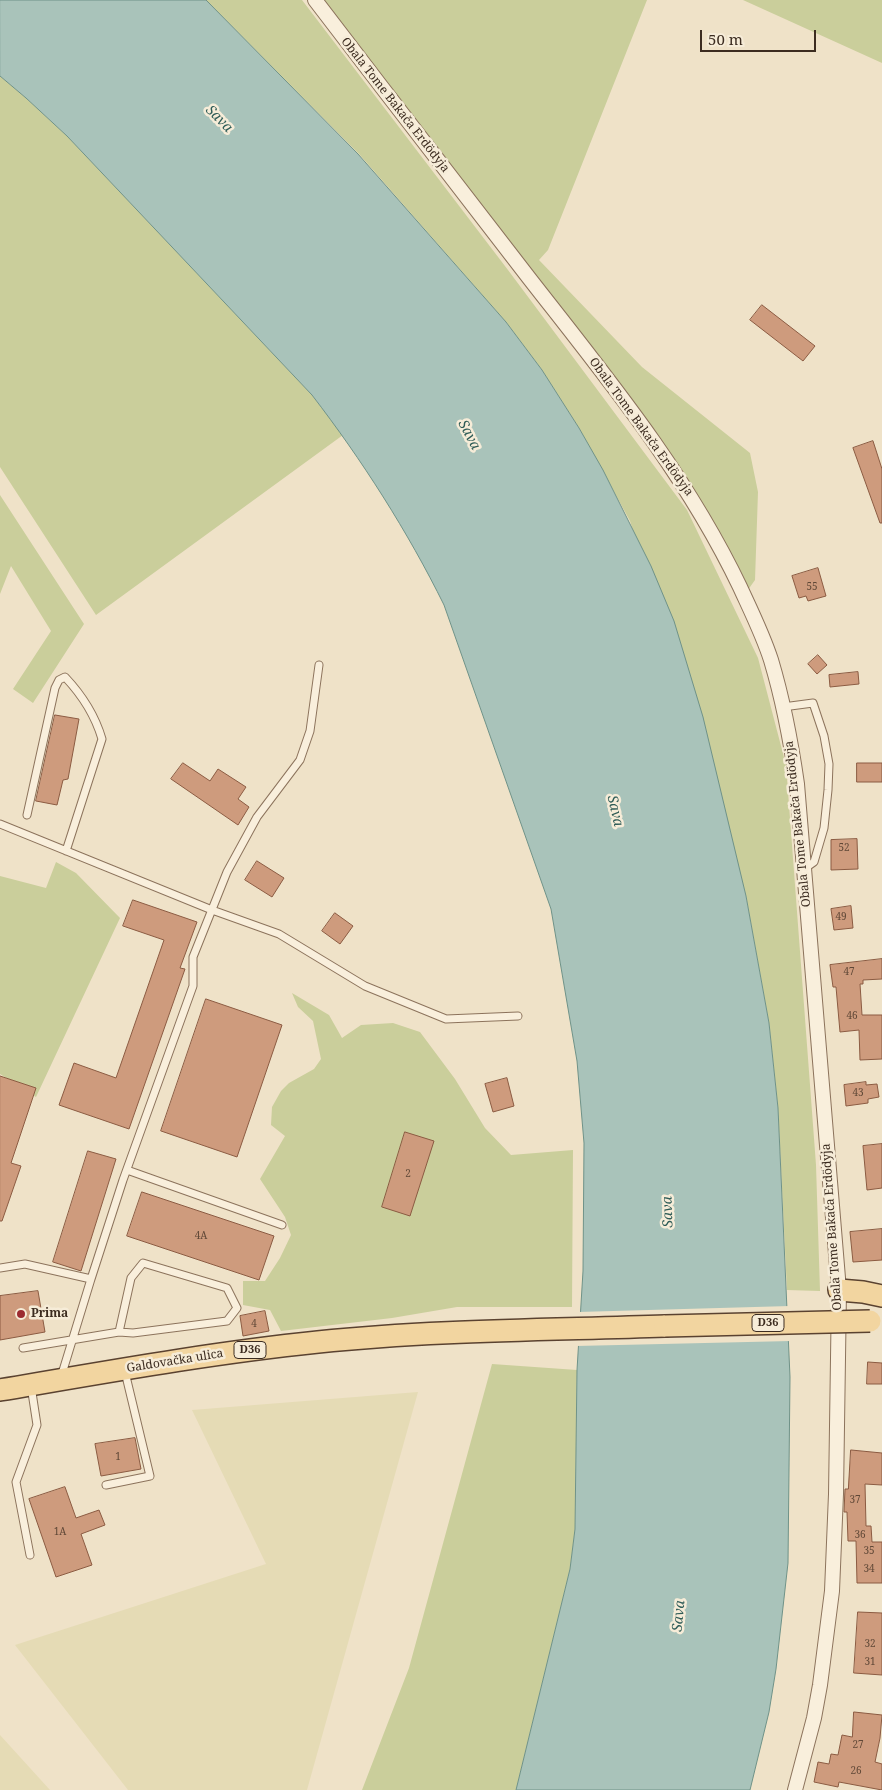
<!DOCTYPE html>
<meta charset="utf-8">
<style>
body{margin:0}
#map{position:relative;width:882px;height:1790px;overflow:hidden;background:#efe2c8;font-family:"Noto Serif",serif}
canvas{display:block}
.scale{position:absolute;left:700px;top:30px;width:116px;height:22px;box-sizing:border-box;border:2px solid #3c2c20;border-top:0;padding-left:6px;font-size:15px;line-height:18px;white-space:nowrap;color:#3c2c20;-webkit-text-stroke:4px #f6ecd8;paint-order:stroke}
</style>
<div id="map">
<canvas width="882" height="1790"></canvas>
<div class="scale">50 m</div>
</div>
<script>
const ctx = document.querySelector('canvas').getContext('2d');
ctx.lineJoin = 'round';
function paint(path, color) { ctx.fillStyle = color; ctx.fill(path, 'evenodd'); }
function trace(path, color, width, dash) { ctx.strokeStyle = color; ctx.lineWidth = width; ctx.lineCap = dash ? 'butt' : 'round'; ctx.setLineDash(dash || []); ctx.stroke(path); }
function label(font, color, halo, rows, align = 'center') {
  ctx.font = font + ' "Noto Serif",serif'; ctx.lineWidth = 5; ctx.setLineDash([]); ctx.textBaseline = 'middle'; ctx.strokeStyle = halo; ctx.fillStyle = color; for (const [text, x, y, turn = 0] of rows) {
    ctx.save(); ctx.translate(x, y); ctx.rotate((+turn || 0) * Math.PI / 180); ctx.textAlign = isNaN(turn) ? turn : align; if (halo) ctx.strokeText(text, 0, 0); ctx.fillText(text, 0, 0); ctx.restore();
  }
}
paint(new Path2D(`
 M 418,1392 L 307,1790 L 128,1790 L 15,1645 L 266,1564 L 192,1410 Z
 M 0,1735 L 50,1790 L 0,1790 Z`), '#e5dbb5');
paint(new Path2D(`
 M 206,0 L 302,0 L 508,270 L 687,510 L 758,658 L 786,765 L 816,1165 L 820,1291 L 787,1290 L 778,1108 L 769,1023 L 746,896 L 630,521 L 579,428 L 542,370 L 506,322 L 359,154 Z
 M 320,0 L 647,0 L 548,250 L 539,260 L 642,367 L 750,453 L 758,492 L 755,580 L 745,594 L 695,496 Z
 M 743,0 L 882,0 L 882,63 Z
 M 0,76 L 26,98 L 67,136 L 312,395 L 343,435 L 96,615 L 0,467 Z
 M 0,495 L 84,624 L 33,703 L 13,689 L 51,631 L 11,566 L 0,594 Z
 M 56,862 L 76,873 L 120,918 L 36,1097 L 0,1074 L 0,876 L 46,888 Z
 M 292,993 L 329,1015 L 342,1038 L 361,1025 L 393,1023 L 420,1032 L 455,1079 L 485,1128 L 511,1155 L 573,1150 L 572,1307 L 457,1307 L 392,1318 L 281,1331 L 270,1310 L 243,1305 L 243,1281 L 265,1281 L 280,1258 L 291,1235 L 285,1217 L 260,1179 L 285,1136 L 271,1125 L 272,1107 L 281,1091 L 289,1083 L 314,1069 L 321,1059 L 313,1021 L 298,1007 Z
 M 492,1364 L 577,1370 L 575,1529 L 570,1569 L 516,1790 L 362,1790 L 409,1668 Z`), '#cace9b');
const water = new Path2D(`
 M 0,0 L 206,0 L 358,154 L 506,322 L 542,370 L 579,428 L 603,470 L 651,566 L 674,621 L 703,717 L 746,896 L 769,1023 L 778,1108 L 790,1377 L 788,1563 L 776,1669 L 769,1712 L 750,1790 L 516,1790 L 570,1569 L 575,1529 L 577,1370 L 583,1271 L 584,1143 L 577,1061 L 551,909 L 444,605 C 408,532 362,460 312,395 L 67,136 L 26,98 L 0,76 Z`);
paint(water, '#a9c3ba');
trace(water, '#6f9288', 1);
paint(new Path2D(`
 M 790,1306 L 791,1341 L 576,1346 L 578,1312 Z`), '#efe2c8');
const building = new Path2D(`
 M 762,305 L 815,346 L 803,361 L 750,320 Z
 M 873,441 L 882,469 L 882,523 L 880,523 L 853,448 Z
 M 818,568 L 826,596 L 808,601 L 806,596 L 799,598 L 792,576 Z
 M 818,655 L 827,665 L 817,674 L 808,664 Z
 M 858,672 L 859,684 L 830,687 L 829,675 Z
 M 55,715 L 79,719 L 68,779 L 63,780 L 57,805 L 36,801 Z
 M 183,763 L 210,781 L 218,769 L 246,787 L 238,799 L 249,807 L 238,825 L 171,779 Z
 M 857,763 L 882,763 L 882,782 L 857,782 Z
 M 857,839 L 858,869 L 831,870 L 831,840 Z
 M 257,861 L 284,878 L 272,897 L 245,880 Z
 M 133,900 L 197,922 L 180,968 L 185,969 L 129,1129 L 59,1105 L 74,1063 L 116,1078 L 164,940 L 123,926 Z
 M 851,906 L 853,928 L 834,930 L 831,909 Z
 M 335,913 L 353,926 L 340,944 L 322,931 Z
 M 882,959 L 882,979 L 863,980 L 863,984 L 860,984 L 862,1015 L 882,1015 L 882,1059 L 860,1060 L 859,1030 L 840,1032 L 836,987 L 833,987 L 830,965 Z
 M 206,999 L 282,1025 L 237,1157 L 161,1131 Z
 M 0,1076 L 36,1088 L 11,1163 L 21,1166 L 2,1221 L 0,1221 Z
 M 507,1078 L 514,1106 L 493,1112 L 485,1084 Z
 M 866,1082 L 866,1085 L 877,1084 L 879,1097 L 868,1099 L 868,1103 L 846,1106 L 844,1085 Z
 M 405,1132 L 434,1141 L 410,1216 L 382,1207 Z
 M 882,1144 L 882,1188 L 867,1190 L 863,1146 Z
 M 88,1151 L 116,1159 L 81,1271 L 53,1262 Z
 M 142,1192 L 274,1236 L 259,1280 L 127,1236 Z
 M 882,1229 L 882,1260 L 853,1262 L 850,1232 Z
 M 38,1291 L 45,1332 L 0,1340 L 0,1296 Z
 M 265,1311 L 269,1331 L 243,1336 L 240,1316 Z
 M 868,1362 L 882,1363 L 882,1384 L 867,1384 Z
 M 135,1438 L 141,1469 L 101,1476 L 95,1444 Z
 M 851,1450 L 882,1453 L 882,1485 L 865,1484 L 866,1526 L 871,1526 L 872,1542 L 882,1542 L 882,1583 L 857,1583 L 856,1541 L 848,1541 L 847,1512 L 844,1512 L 845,1489 L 848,1489 Z
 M 65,1487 L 76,1518 L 99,1510 L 105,1525 L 81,1534 L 92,1565 L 56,1577 L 29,1499 Z
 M 858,1612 L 882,1613 L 882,1675 L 854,1673 Z
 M 854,1712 L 882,1715 L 880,1738 L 875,1762 L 882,1764 L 882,1790 L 839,1782 L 838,1787 L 814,1782 L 818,1762 L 829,1764 L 831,1754 L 838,1755 L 842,1735 L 852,1737 Z`);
paint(building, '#ce9b7d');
trace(building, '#8b5b42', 1);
const lane = new Path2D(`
 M 783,707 L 813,703 L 824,736 L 829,764 L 828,790 L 824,828 L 814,862 L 804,869
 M 27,815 L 55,688 L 59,680 L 65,677 C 82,695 95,715 102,739 L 66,851
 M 0,824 L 212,910 L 279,934 L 365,986 L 446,1019 L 518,1016
 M 127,1170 L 282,1225
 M 0,1268 L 25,1264 L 91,1279 L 123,1180 L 193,986 L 193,957 L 227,872 L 257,817 L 300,760 L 310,731 L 319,665
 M 23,1348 L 119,1332 L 133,1333 L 227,1321 L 237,1308 L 227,1288 L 143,1263 L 131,1278 L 119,1332
 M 61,1377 L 91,1279
 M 106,1485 L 150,1476 L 125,1372
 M 30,1555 L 16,1482 L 37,1425 L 31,1386`);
const street = new Path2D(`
 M 315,0 C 386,93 458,186 529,278 C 607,378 685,472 740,587 C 751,611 763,635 771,660 C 783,700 791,742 797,784 L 839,1290 L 836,1494 L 832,1591 L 820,1685 L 814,1718 L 795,1790`);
const primary = new Path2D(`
 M 839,1290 L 863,1292 L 882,1296
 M 0,1390 C 106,1372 211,1353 318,1342 C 433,1330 549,1330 665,1326`);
trace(lane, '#8c735c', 9);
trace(street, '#8c735c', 16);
trace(primary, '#5a4230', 24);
trace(lane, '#f9efdc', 7);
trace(street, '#f9efdc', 14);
trace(primary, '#f2d5a0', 21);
const primaryBridge = new Path2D(`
 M 665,1326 L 870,1321`);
trace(primaryBridge, '#5a4230', 24, []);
trace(primaryBridge, '#f2d5a0', 21);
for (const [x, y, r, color] of [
 [21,1314,5,"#9c2b31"]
]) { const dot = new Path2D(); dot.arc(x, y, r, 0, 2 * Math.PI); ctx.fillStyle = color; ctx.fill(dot); trace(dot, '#f6ecd8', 2); }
label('10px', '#604837', null, [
 ["55",812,587],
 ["52",844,848],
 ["49",841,917],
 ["47",849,972],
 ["46",852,1016],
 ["43",858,1093],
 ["2",408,1174],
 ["4A",201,1236],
 ["4",254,1324],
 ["1",118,1457],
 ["37",855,1500],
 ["1A",60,1532],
 ["36",860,1535],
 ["35",869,1551],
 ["34",869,1569],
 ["32",870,1644],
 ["31",870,1662],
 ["27",858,1745],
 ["26",856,1771]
]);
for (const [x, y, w] of [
 [768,1323,32],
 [250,1350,32]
]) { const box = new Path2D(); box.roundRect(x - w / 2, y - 8.5, w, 17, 4); ctx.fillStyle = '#f6ecd8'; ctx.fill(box); trace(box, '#3c2c20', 1); }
label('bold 11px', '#3c2c20', null, [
 ["D36",768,1323],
 ["D36",250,1350]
]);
label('12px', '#3c2c20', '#f6ecd8', [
 ["Obala Tome Bakača Erdödyja",395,105,52],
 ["Obala Tome Bakača Erdödyja",641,427,54],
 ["Obala Tome Bakača Erdödyja",798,824,-96],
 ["Obala Tome Bakača Erdödyja",832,1227,-94],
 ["Galdovačka ulica",175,1361,-9]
]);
label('bold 12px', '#3c2c20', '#f6ecd8', [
 ["Prima",31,1314]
], 'left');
label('italic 14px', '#2f5c57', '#f6ecd8', [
 ["Sava",219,119,45],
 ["Sava",469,435,62],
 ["Sava",615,811,77],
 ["Sava",668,1212,-92],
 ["Sava",679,1616,-85]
]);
</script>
